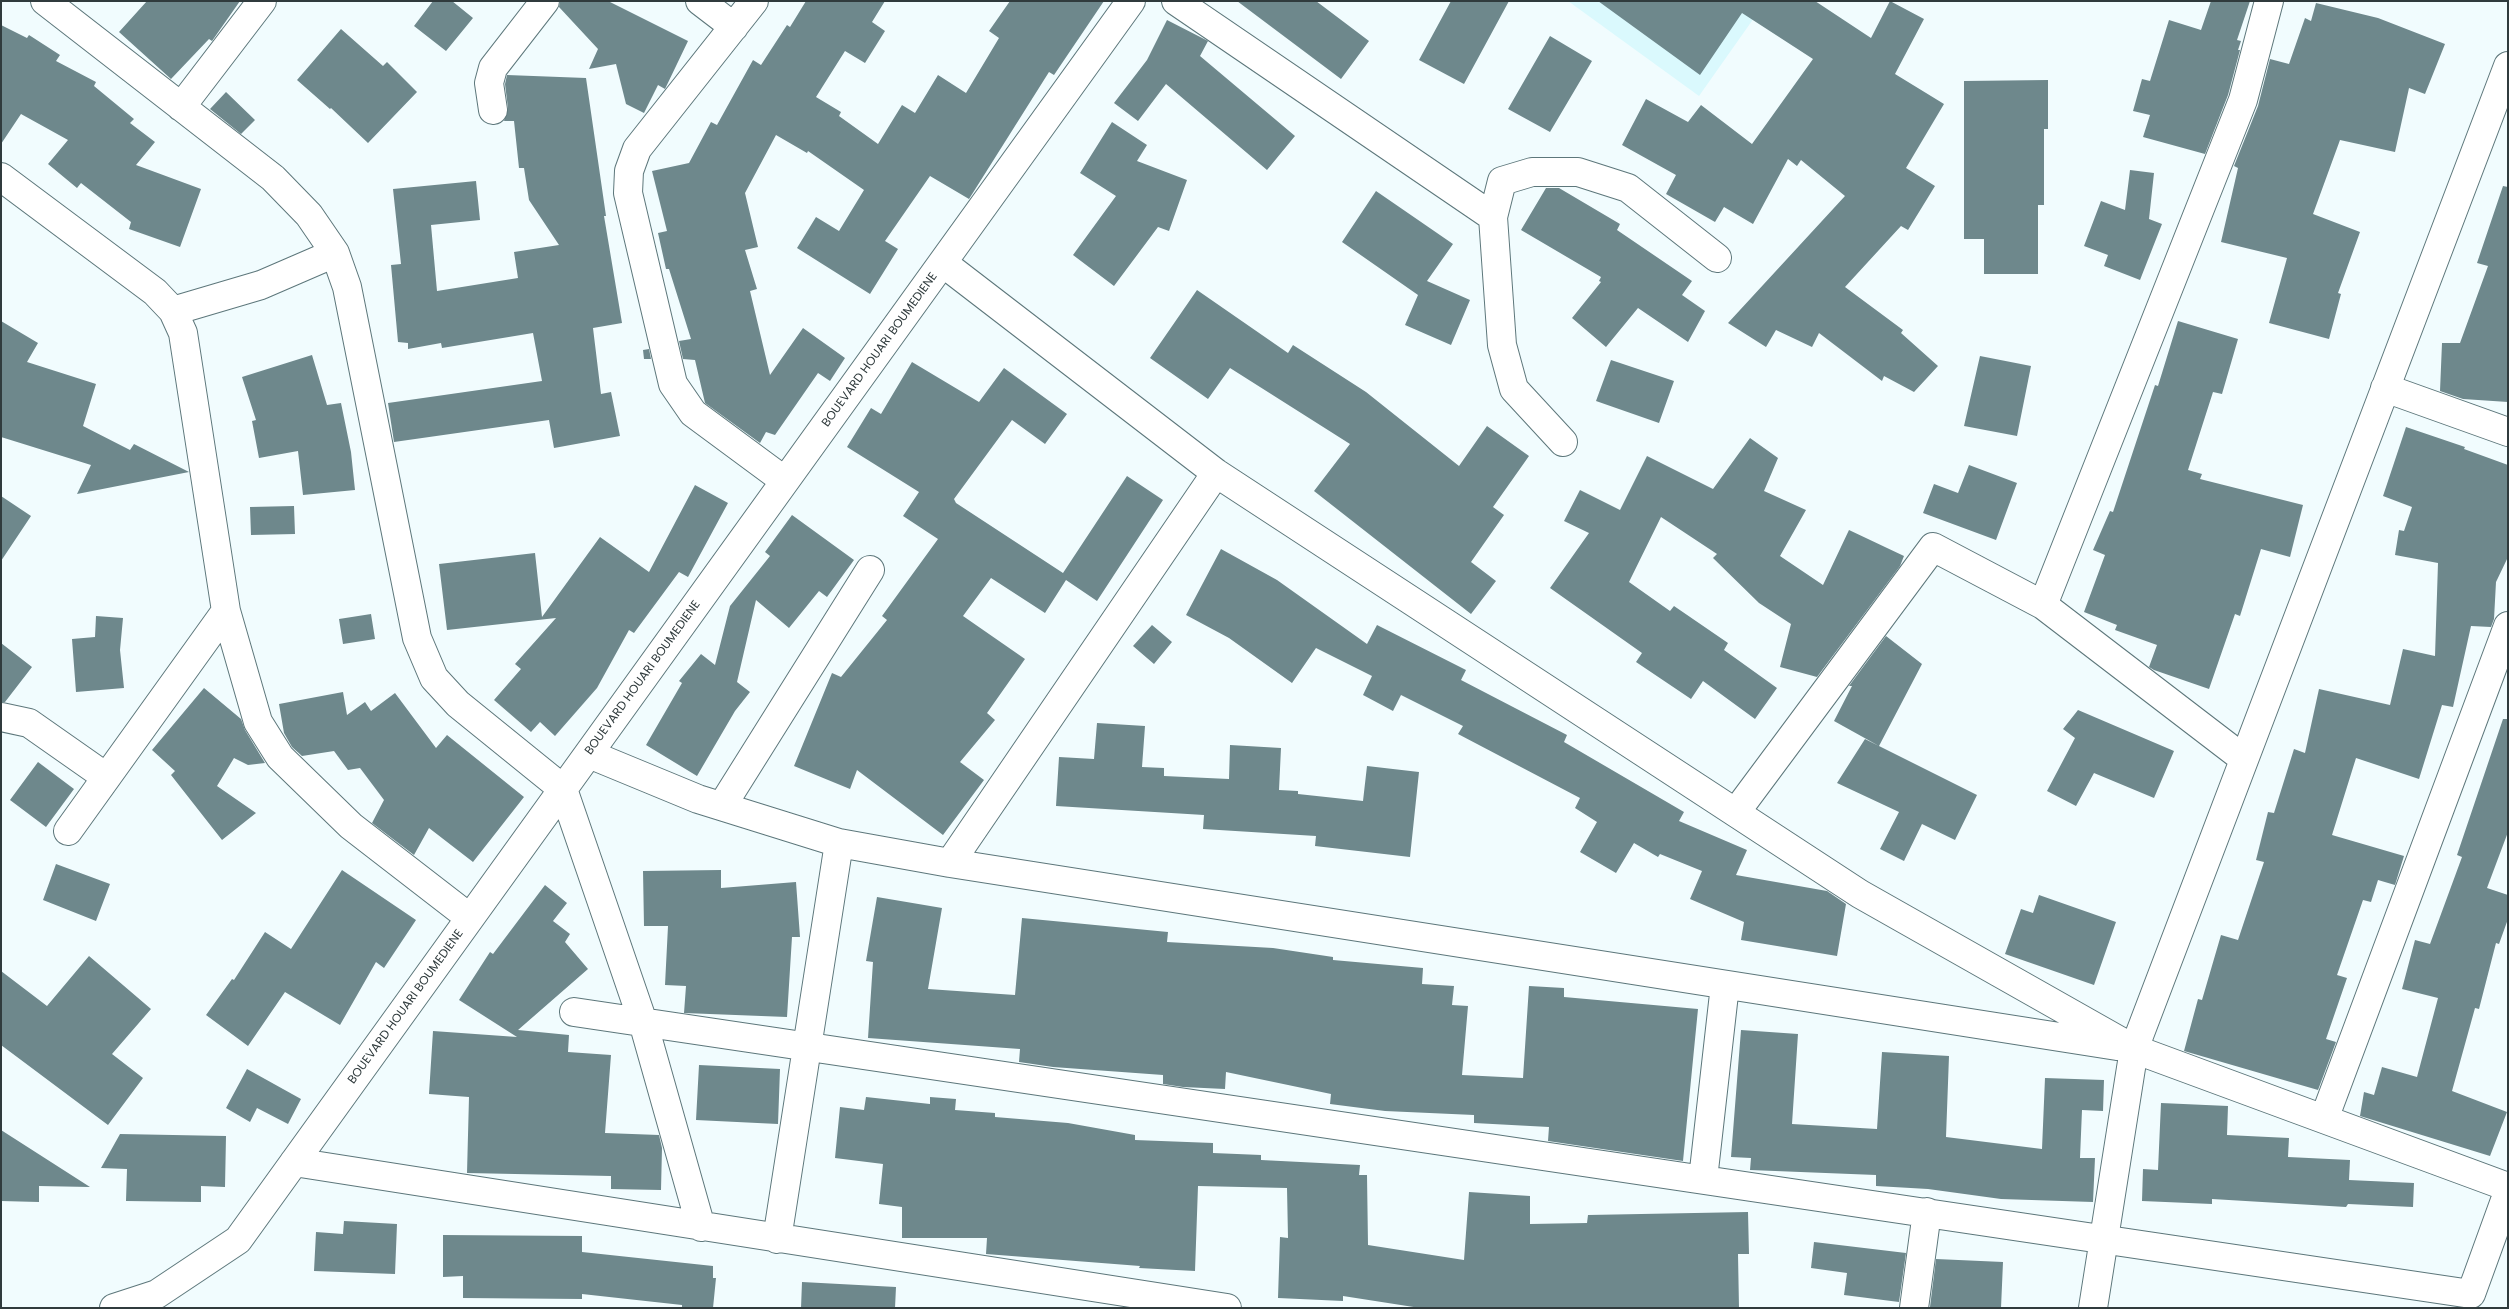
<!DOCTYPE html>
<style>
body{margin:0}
#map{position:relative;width:2509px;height:1309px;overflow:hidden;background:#f1fcfe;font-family:Poppins,sans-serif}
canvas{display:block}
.frame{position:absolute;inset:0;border:2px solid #303b3d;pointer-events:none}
</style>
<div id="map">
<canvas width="2509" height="1309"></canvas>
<div class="frame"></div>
</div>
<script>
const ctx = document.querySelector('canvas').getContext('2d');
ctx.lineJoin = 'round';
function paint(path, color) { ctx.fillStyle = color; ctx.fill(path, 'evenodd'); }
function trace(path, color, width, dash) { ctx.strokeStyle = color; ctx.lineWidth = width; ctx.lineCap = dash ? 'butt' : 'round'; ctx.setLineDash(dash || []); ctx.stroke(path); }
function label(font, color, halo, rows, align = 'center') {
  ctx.font = font + ' Poppins,sans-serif'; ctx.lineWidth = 4.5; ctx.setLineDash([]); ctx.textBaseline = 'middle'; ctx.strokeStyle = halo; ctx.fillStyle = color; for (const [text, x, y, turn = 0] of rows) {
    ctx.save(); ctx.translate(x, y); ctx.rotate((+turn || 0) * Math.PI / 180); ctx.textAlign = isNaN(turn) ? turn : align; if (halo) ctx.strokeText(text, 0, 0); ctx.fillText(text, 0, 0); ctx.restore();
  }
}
paint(new Path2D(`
 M 1568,1 L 1766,1 L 1699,96 Z`), '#daf9fd');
paint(new Path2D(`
 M 147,1 L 240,1 L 212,41 L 209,39 L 171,79 L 119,32 Z
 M 433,1 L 452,1 L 473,18 L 446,51 L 414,26 Z
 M 560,1 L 608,1 L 688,41 L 665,89 L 658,85 L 644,113 L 626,104 L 616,64 L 589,69 L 598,49 L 559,7 Z
 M 806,1 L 885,1 L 872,22 L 885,31 L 865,63 L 845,51 L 816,97 L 841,112 L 839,116 L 878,144 L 902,105 L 915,113 L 938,75 L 966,93 L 999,38 L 989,31 L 1010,1 L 1104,1 L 1054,75 L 1049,72 L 969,199 L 930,176 L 885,241 L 898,249 L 870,294 L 797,248 L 816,217 L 839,231 L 864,190 L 808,151 L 807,153 L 776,135 L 745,193 L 758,247 L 745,250 L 757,289 L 750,291 L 770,375 L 803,328 L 845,358 L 830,381 L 818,373 L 775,435 L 766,432 L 760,443 L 705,403 L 695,360 L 683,359 L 679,341 L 691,339 L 669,269 L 666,269 L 658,233 L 667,231 L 652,171 L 689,163 L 711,122 L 717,125 L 753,60 L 761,65 L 787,25 L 790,27 Z
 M 1237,1 L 1316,1 L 1369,41 L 1341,79 Z
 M 1451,1 L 1509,1 L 1464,84 L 1419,60 Z
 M 1598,1 L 1815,1 L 1871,38 L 1890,1 L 1924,19 L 1895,74 L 1944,104 L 1906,168 L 1935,186 L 1908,230 L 1901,226 L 1845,287 L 1903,330 L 1901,333 L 1938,366 L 1914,392 L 1884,376 L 1882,381 L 1819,333 L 1812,347 L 1776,330 L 1766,347 L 1728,323 L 1845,196 L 1801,160 L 1797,166 L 1788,159 L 1753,224 L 1724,207 L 1715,222 L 1666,194 L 1676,175 L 1622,145 L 1646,99 L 1688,122 L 1701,105 L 1752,144 L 1813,59 L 1742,13 L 1700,75 Z
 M 2211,1 L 2250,1 L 2237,40 L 2241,41 L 2238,50 L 2240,50 L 2228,95 L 2205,154 L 2143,137 L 2150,115 L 2133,111 L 2142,79 L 2150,81 L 2169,20 L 2201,30 Z
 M 2316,3 L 2378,18 L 2445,44 L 2425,94 L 2409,88 L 2395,152 L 2340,140 L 2313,214 L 2360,232 L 2338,293 L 2341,294 L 2329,339 L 2269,323 L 2287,258 L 2221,242 L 2238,168 L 2234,166 L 2258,106 L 2270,59 L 2289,64 L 2305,18 L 2311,21 Z
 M 1167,20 L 1208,41 L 1200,56 L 1295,136 L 1267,170 L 1166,84 L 1138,121 L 1114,103 L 1147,60 Z
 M 1,25 L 27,38 L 29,35 L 60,55 L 56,61 L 96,82 L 94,86 L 134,119 L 130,123 L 155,142 L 136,165 L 201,189 L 180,247 L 129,229 L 131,222 L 81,183 L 77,188 L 48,164 L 68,140 L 21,114 L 1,144 Z
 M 341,29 L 383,66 L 387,62 L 417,92 L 368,143 L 331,108 L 330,109 L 297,80 Z
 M 1550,36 L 1592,61 L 1550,132 L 1508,109 Z
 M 507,75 L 586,78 L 606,216 L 604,216 L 622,323 L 593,328 L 601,394 L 611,392 L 620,436 L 554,448 L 549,420 L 394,442 L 388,403 L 542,381 L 533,333 L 442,348 L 441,343 L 408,349 L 408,343 L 398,342 L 391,265 L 401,264 L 393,189 L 476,181 L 480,220 L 431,225 L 437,291 L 518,278 L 514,252 L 559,245 L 529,200 L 524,168 L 519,168 L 514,121 L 504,121 L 508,108 L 505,84 Z
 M 2048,80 L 2048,129 L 2044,129 L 2044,205 L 2038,205 L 2038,274 L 1984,274 L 1984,239 L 1964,239 L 1964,81 Z
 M 226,92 L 255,120 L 241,134 L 210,109 Z
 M 1112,122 L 1147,145 L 1137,161 L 1187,180 L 1169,231 L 1158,227 L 1114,286 L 1073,255 L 1116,196 L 1080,173 Z
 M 2130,170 L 2154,173 L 2149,219 L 2162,224 L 2140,280 L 2104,266 L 2108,255 L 2084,246 L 2101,201 L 2125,210 Z
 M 2503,186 L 2508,187 L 2508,402 L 2463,399 L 2440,391 L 2442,343 L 2460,343 L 2488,266 L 2477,263 Z
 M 1546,188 L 1559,188 L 1620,224 L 1617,230 L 1692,281 L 1682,295 L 1705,311 L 1688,342 L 1638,308 L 1606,347 L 1572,318 L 1601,282 L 1599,281 L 1601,277 L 1521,230 Z
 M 1376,191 L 1453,244 L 1427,281 L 1470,300 L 1451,345 L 1405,325 L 1418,295 L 1342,242 Z
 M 1197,290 L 1288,353 L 1293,345 L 1366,392 L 1459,466 L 1487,426 L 1529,456 L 1493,507 L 1504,515 L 1471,562 L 1496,581 L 1471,614 L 1314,491 L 1350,444 L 1230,368 L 1208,399 L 1150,358 Z
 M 1,321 L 38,343 L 27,362 L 96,384 L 83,426 L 130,450 L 134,444 L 189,472 L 77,494 L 91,465 L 1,437 Z
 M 2178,321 L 2238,339 L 2222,394 L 2213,392 L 2188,470 L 2202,474 L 2200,479 L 2303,505 L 2290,557 L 2261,549 L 2240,616 L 2235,614 L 2209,689 L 2154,670 L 2149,667 L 2157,645 L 2115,630 L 2117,625 L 2084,612 L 2105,555 L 2093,550 L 2110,511 L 2113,512 L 2155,385 L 2158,386 Z
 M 649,349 L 651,359 L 644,359 L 643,350 Z
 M 312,355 L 327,405 L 341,403 L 351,452 L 355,490 L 303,495 L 298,451 L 259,458 L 252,421 L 256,420 L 242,377 Z
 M 1980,356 L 2031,366 L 2017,436 L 1964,426 Z
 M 1611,360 L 1674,381 L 1659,423 L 1596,401 Z
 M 912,362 L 979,402 L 1004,368 L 1067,414 L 1045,444 L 1012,420 L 954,499 L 956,503 L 1063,573 L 1127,476 L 1163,500 L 1097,601 L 1066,580 L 1045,613 L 991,578 L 963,616 L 1025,659 L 987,713 L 995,720 L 960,762 L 984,780 L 943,835 L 857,770 L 850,789 L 794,766 L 832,673 L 841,677 L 887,620 L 882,616 L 938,539 L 903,516 L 919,492 L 847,447 L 871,408 L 881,414 Z
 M 2406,427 L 2465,447 L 2464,449 L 2508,465 L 2508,557 L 2496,582 L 2494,619 L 2491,627 L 2471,626 L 2453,707 L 2442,705 L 2419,779 L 2356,758 L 2332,835 L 2404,856 L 2395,885 L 2378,880 L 2371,902 L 2363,900 L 2337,975 L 2347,978 L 2326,1039 L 2336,1042 L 2318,1090 L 2184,1051 L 2198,999 L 2202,1000 L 2221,935 L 2238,940 L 2264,862 L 2256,860 L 2268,812 L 2274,813 L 2294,749 L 2305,753 L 2319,689 L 2390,705 L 2403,649 L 2435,656 L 2438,563 L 2395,555 L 2399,530 L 2404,531 L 2412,507 L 2383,496 Z
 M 1750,438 L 1778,458 L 1764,491 L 1806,510 L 1780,556 L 1823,585 L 1849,530 L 1904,556 L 1900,566 L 1817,677 L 1780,667 L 1791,624 L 1759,603 L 1713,558 L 1717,554 L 1661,517 L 1629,582 L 1670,611 L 1674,606 L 1728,643 L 1724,650 L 1777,688 L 1755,719 L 1703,681 L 1691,699 L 1636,662 L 1642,653 L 1550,588 L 1589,533 L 1564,521 L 1580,490 L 1620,510 L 1647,456 L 1713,489 Z
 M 1969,465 L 2017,483 L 1996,540 L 1923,513 L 1934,484 L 1958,493 Z
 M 695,485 L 728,503 L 688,577 L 679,572 L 634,633 L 629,630 L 597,688 L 555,736 L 540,722 L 531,732 L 494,700 L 521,669 L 515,664 L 556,618 L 447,630 L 439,564 L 535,553 L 542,617 L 600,537 L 649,572 Z
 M 1,496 L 31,516 L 1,561 Z
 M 294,506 L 295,534 L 251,535 L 250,507 Z
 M 792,515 L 854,560 L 827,597 L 819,591 L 789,628 L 756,600 L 737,682 L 750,692 L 735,711 L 697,776 L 646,745 L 682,683 L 679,681 L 701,654 L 715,665 L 730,606 L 770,556 L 765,552 Z
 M 1221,549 L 1277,580 L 1367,644 L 1377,625 L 1466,670 L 1461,680 L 1567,735 L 1564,742 L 1684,812 L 1679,821 L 1747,850 L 1736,875 L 1827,891 L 1846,904 L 1837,956 L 1741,940 L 1744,922 L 1690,899 L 1702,871 L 1660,854 L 1658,857 L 1634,843 L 1616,873 L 1580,852 L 1597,822 L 1575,808 L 1580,798 L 1458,734 L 1463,726 L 1401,695 L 1393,711 L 1363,695 L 1372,676 L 1316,648 L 1292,683 L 1229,638 L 1186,615 Z
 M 371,614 L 375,639 L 343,644 L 339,619 Z
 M 96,616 L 123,618 L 120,650 L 124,688 L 76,692 L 72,639 L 95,637 Z
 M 1152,625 L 1172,642 L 1154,664 L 1133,646 Z
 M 1886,636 L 1922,664 L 1879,746 L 1834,721 L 1852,686 L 1849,686 Z
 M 1,643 L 32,667 L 5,702 L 1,702 Z
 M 204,688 L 241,719 L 245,730 L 265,763 L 248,765 L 234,758 L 217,786 L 256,813 L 222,840 L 171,775 L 175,771 L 152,750 Z
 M 343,692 L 347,715 L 365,702 L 371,711 L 395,693 L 436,748 L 447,735 L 524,797 L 473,862 L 429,828 L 414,855 L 372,823 L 384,800 L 360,768 L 348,770 L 334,751 L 302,756 L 292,747 L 284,733 L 279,704 Z
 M 2078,710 L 2174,751 L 2154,798 L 2094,773 L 2076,806 L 2047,791 L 2075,738 L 2063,729 Z
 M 2503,719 L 2508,719 L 2508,832 L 2487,888 L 2508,895 L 2508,919 L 2499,944 L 2496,943 L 2479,1009 L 2475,1008 L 2452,1091 L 2507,1112 L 2490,1156 L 2360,1116 L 2364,1092 L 2374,1095 L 2382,1067 L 2417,1077 L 2438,998 L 2402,989 L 2415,940 L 2430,944 L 2462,857 L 2457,855 Z
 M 1097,723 L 1145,726 L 1142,767 L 1164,768 L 1164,776 L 1229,779 L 1230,745 L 1281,748 L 1279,790 L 1298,791 L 1298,794 L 1363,801 L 1367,766 L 1419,772 L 1410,857 L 1315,846 L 1316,836 L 1203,829 L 1204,815 L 1056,806 L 1059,757 L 1094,759 Z
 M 1865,739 L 1977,795 L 1955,840 L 1922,824 L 1904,861 L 1880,849 L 1899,812 L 1837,783 Z
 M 38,762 L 74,789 L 46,827 L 10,800 Z
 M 56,864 L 110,884 L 96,921 L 43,900 Z
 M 342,870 L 416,920 L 384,968 L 376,962 L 340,1025 L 285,992 L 248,1046 L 206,1015 L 232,979 L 234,980 L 265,932 L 291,949 Z
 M 721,870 L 721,888 L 796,882 L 800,937 L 792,937 L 787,1017 L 684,1013 L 686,986 L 665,985 L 668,926 L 644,926 L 643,871 Z
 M 545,885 L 567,903 L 553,921 L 570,934 L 565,942 L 588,969 L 518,1030 L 569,1035 L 568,1052 L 611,1055 L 605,1133 L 659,1135 L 662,1148 L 661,1190 L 611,1189 L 611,1176 L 467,1173 L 469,1097 L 429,1094 L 433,1031 L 517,1037 L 459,1000 L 490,952 L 493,954 Z
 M 2039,895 L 2116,922 L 2094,985 L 2005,954 L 2021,909 L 2033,913 Z
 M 877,897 L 942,908 L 928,989 L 1015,995 L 1022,918 L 1168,932 L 1167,942 L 1273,948 L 1333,957 L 1333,960 L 1423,968 L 1422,984 L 1454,986 L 1452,1005 L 1468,1006 L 1462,1075 L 1523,1078 L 1529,986 L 1564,988 L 1564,997 L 1698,1009 L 1683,1161 L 1548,1141 L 1549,1127 L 1474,1123 L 1474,1115 L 1385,1111 L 1330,1104 L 1331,1094 L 1226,1072 L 1225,1089 L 1183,1087 L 1163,1084 L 1163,1075 L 1053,1067 L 1019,1062 L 1020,1049 L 868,1038 L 873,962 L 866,961 Z
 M 89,956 L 151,1009 L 112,1054 L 143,1078 L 108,1125 L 1,1045 L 1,971 L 47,1006 Z
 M 1741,1030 L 1798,1034 L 1792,1124 L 1877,1129 L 1882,1052 L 1949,1056 L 1946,1137 L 2042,1149 L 2045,1078 L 2104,1080 L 2103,1111 L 2082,1110 L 2080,1158 L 2095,1158 L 2093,1202 L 2001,1199 L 1928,1189 L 1876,1186 L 1876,1175 L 1750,1170 L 1751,1158 L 1731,1157 Z
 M 699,1065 L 780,1069 L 778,1124 L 696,1120 Z
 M 247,1069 L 301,1099 L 288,1124 L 257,1108 L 250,1122 L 226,1108 Z
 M 866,1097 L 930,1104 L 930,1097 L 956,1099 L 955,1110 L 995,1113 L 995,1117 L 1068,1123 L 1135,1135 L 1135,1140 L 1213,1143 L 1213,1153 L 1261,1155 L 1261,1160 L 1360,1165 L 1359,1175 L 1367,1175 L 1368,1245 L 1464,1260 L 1469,1192 L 1530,1196 L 1530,1224 L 1587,1223 L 1588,1215 L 1748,1212 L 1749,1254 L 1738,1254 L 1739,1308 L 1420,1308 L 1343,1296 L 1343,1301 L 1278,1298 L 1280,1237 L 1288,1238 L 1287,1188 L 1198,1186 L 1195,1271 L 1139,1268 L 1140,1266 L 986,1254 L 987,1238 L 902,1238 L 902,1207 L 879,1204 L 883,1164 L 835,1158 L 840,1107 L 864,1110 Z
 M 2161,1103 L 2228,1106 L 2227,1135 L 2289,1138 L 2288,1157 L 2350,1160 L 2349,1180 L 2414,1183 L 2413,1207 L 2348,1204 L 2346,1207 L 2212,1199 L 2212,1204 L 2142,1201 L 2143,1169 L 2158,1170 Z
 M 1,1130 L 90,1187 L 39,1186 L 39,1202 L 1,1201 Z
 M 120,1134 L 226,1136 L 225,1187 L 201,1186 L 201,1202 L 126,1201 L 127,1169 L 101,1168 Z
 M 344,1221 L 397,1224 L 395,1274 L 314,1271 L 316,1232 L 343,1234 Z
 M 443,1235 L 582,1236 L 582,1252 L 713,1266 L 713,1278 L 716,1278 L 713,1308 L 682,1308 L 682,1305 L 582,1294 L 582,1299 L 463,1298 L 463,1276 L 443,1277 Z
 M 1814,1242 L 1906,1253 L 1899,1302 L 1844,1295 L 1847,1273 L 1811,1268 Z
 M 1936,1259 L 2003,1262 L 2001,1308 L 1930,1307 Z
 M 802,1282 L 896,1287 L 895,1308 L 801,1308 Z`), '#6e888c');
const minor = new Path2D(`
 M 45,1 L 273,178 L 309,215 L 335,253 L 347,287 L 417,638 L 434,678 L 458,704 L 563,789 L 643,1022 L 701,1227
 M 700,1 L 734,27
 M 754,1 L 637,149 L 629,171 L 628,193 L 673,384 L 693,413 L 785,481
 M 1176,1 L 1493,217
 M 181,107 L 262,1
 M 493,110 L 489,83 L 493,68 L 545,1
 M 1,177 L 155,292 L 173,311 L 183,333 L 226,611 L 258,722 L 280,757 L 351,826 L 470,918
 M 943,263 L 1216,473 L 1860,894 L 2134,1049 L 2508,1187
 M 173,311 L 261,285 L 335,253
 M 2385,388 L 2508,432
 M 1563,442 L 1514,389 L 1502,345 L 1493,217 L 1502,181 L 1532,172 L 1578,172 L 1628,188 L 1717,258
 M 2043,605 L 2243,100 L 2269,1
 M 1,717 L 29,723 L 106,777
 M 589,754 L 698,799 L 839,843 L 950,863 L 2117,1046
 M 722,806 L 870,570
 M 1736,812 L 1933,547 L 2043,605 L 2244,759
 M 68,831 L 226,611
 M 950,863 L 1216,473
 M 574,1012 L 2471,1294 L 2508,1192
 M 2324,1119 L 2508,626
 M 294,1162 L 1227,1308
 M 1703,1179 L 1725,985
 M 777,1239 L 839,843
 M 114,1308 L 157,1294 L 238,1240 L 1131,1
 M 1914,1308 L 1927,1212
 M 2093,1308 L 2134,1049 L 2508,66`);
trace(minor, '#5d777b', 30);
trace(minor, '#fff', 28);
label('12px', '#303b3d', '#fff', [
 ["BOUEVARD HOUARI BOUMEDIENE",880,350,-54],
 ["BOUEVARD HOUARI BOUMEDIENE",643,678,-54],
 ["BOUEVARD HOUARI BOUMEDIENE",406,1007,-54]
]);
</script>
